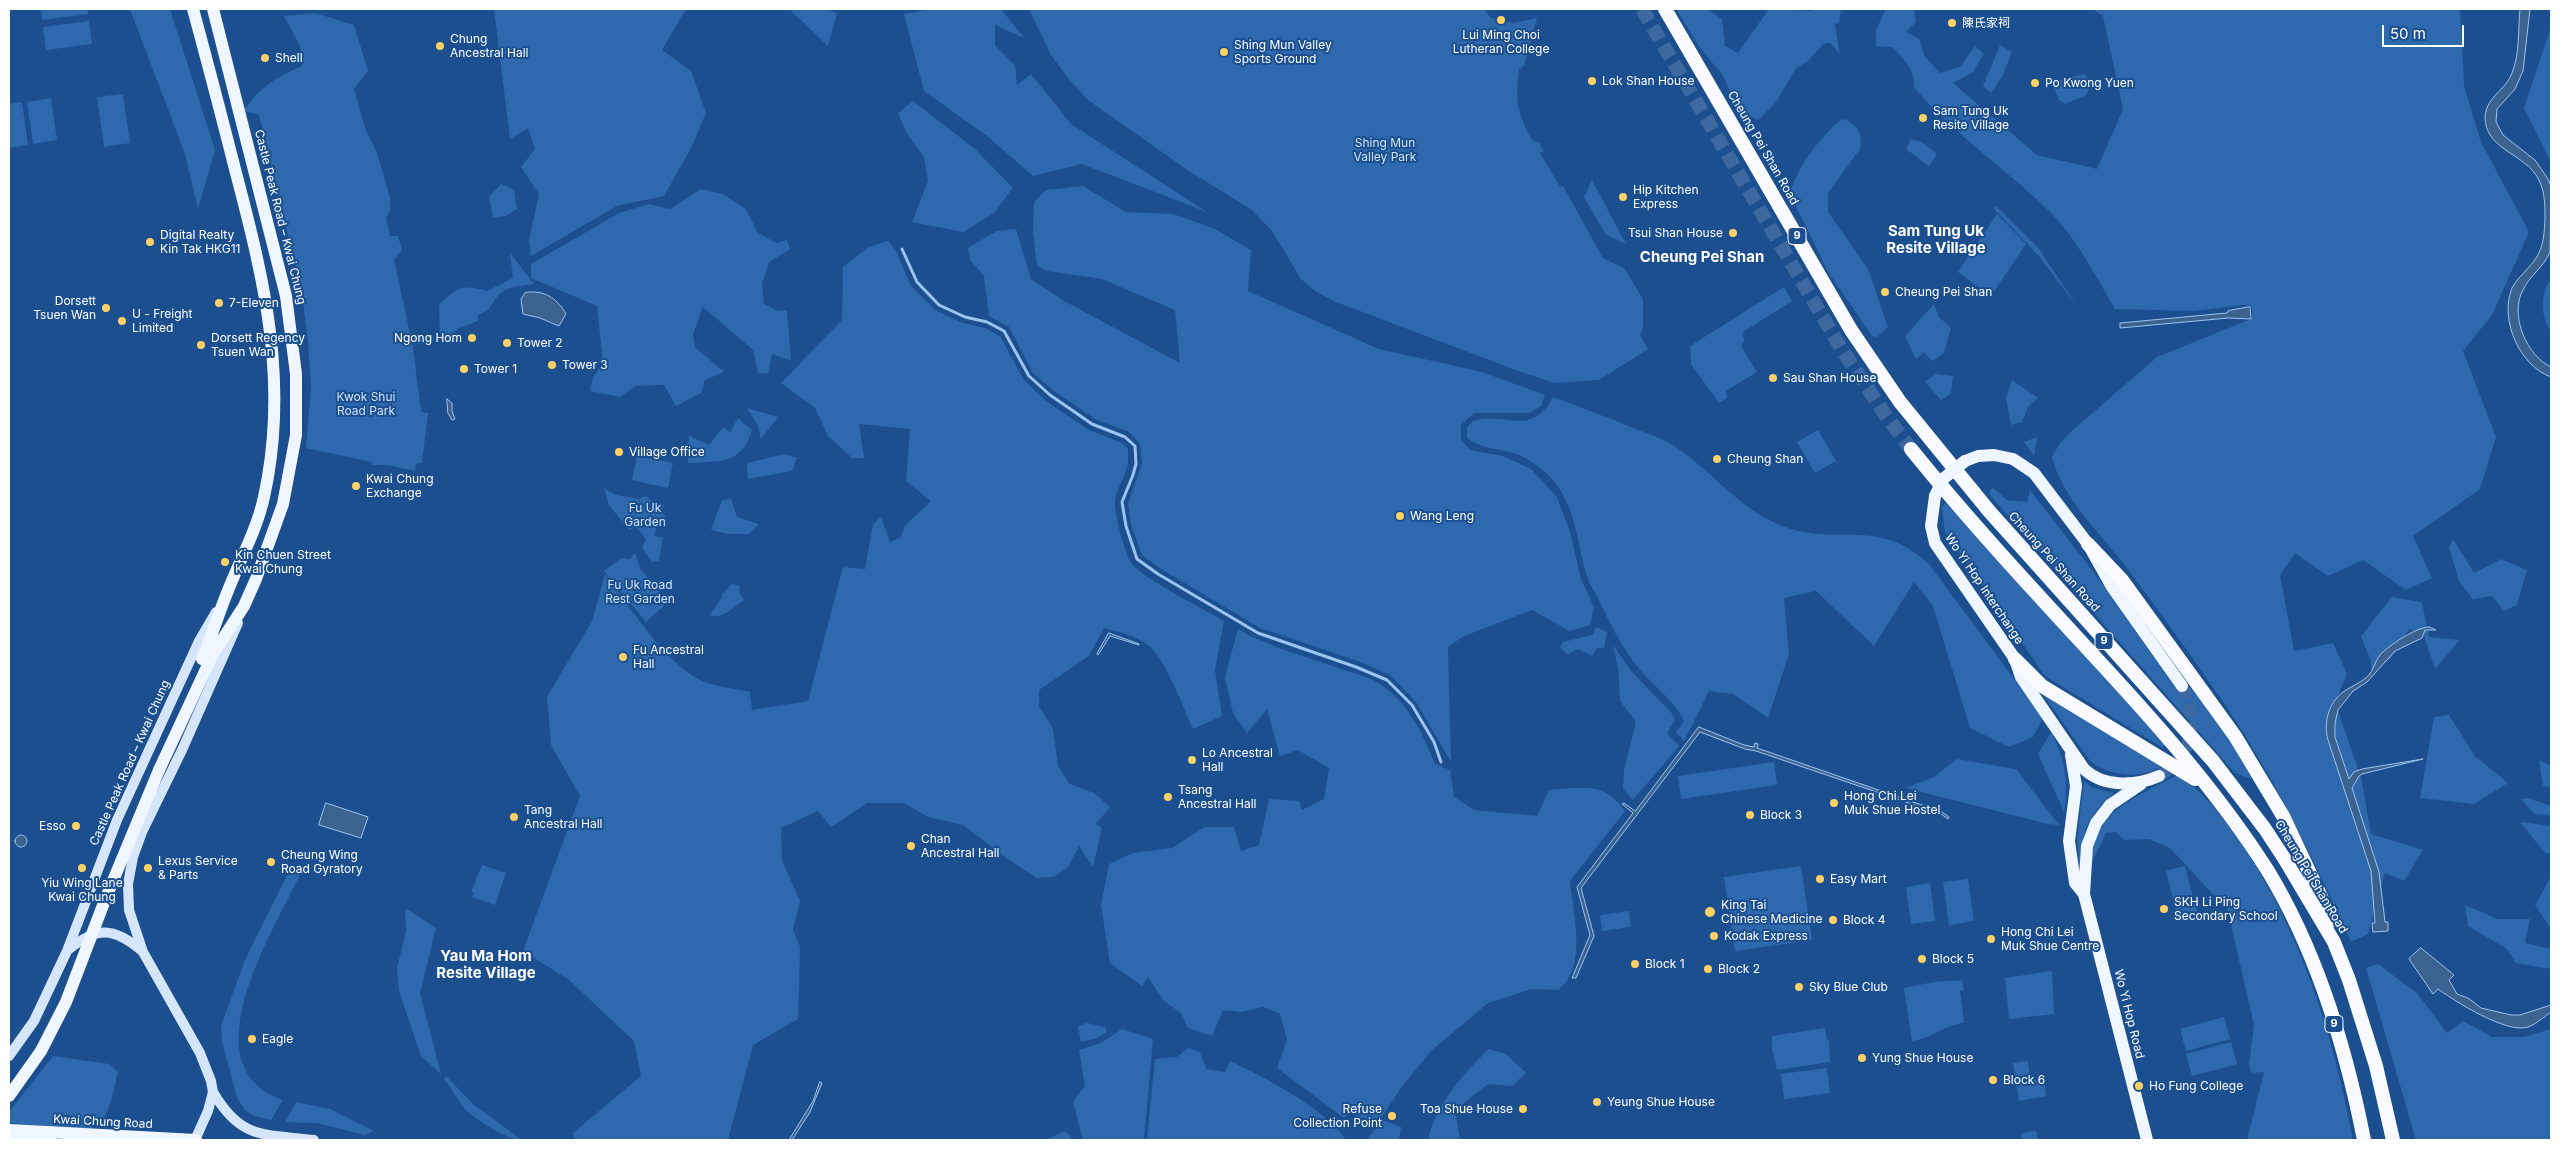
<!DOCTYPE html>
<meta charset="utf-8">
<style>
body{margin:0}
#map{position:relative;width:2560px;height:1149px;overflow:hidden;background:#1b4f8f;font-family:Inter,sans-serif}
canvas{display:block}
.frame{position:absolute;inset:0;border:10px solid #fff;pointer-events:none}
.scale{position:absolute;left:2382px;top:25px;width:82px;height:22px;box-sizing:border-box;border:2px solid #fff;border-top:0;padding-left:6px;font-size:15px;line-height:18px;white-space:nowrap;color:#fff;-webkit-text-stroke:4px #1b4f8f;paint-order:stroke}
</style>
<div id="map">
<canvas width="2560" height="1149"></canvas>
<div class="frame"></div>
<div class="scale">50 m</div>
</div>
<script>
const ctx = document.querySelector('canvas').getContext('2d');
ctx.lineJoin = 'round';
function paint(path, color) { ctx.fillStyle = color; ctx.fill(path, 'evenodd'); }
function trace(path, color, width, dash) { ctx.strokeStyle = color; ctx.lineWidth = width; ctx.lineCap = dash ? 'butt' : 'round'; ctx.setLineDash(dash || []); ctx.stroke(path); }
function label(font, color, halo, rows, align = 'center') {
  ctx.font = font + ' Inter,"Noto Sans TC",sans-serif'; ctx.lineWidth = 4; ctx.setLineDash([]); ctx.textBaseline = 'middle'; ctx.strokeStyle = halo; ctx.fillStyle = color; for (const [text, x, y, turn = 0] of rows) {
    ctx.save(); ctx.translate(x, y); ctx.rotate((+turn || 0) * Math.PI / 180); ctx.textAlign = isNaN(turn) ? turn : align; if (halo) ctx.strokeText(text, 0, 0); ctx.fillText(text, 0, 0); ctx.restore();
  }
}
paint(new Path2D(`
 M 41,9 L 87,9 L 88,14 L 42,20 Z
 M 130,9 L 170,9 L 215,150 L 198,209 L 185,154 Z
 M 494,9 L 686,9 L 662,50 L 691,71 L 706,113 L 691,148 L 664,196 L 617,206 L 531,256 L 529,240 L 539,194 L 521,167 L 535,149 L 528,128 L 510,139 Z
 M 789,9 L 827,9 L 837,14 L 828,46 Z
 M 934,9 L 1001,9 L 1024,38 L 995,25 L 995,45 L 1015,66 L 1017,85 L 1031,74 L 1071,124 L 1207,212 L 1082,164 L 1033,176 L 987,136 L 924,91 L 904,14 Z
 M 1029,9 L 1484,9 L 1491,18 L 1514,23 L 1537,18 L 1524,66 L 1519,69 C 1515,99 1517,115 1533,141 L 1539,142 L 1544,151 L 1540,153 L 1560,187 L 1563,186 L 1603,258 L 1624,268 L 1643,299 L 1643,327 L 1640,335 L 1648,349 L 1599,380 L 1555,383 L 1516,370 L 1336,302 L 1315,291 L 1301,279 L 1272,231 L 1252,210 L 1189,171 L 1088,100 L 1068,78 L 1051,55 Z
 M 1676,9 L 1707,9 L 1722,19 L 1725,46 L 1738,53 L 1769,9 L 1812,11 L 1814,9 L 1841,9 L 1839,23 L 1835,24 L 1840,54 L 1830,43 L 1823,44 L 1808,61 L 1796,68 L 1776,102 L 1758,120 L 1738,111 L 1724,77 L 1698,45 Z
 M 1886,9 L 1914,9 L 1916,22 L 1906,32 L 1919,39 L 1925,57 L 1940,73 L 1960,67 L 1975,46 L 1984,54 L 1973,72 L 1953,83 L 2037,155 L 2097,169 L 2123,109 L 2103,16 L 2092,9 L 2460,9 L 2464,86 L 2481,142 L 2529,232 L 2492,315 L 2463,351 L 2496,437 L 2480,489 L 2413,536 L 2432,578 L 2406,590 L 2363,560 L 2328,576 L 2295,553 L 2280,575 L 2294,651 L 2333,643 L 2347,674 L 2335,703 L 2361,777 L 2371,834 L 2423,850 L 2404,881 L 2385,873 L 2368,934 L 2351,942 C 2311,853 2269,766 2212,686 C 2183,645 2154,603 2123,563 C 2098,531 2062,497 2052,457 L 2060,443 L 2074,429 L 2157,357 L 2251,319 L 2253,310 L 2250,305 L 2243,305 L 2194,311 L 2115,309 C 2095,275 2077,239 2049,211 C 2005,168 1953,134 1914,87 C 1915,69 1904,59 1892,47 L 1876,46 L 1876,30 Z
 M 315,13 L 354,25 L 368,71 L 354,89 L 365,128 L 377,153 L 390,197 L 390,210 L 386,218 L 390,236 L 398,236 L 402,250 L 394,259 L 413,348 L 421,412 L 428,413 L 422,463 L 416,464 L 415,471 L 388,465 L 372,465 L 372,462 L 306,448 L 311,387 L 308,341 L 302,294 L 259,115 L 244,111 C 258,88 278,76 302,66 L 300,46 L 284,16 Z
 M 89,21 L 92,44 L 46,50 L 43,27 Z
 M 2551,27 L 2551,162 L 2524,108 Z
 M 2000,45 L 2012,52 L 2003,75 L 1991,93 L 1983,86 Z
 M 2085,74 L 2092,85 L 2085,96 L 2065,104 L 2059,100 L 2053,85 L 2058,80 Z
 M 123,94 L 130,143 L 104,147 L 97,97 Z
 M 51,98 L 57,140 L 33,144 L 27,102 Z
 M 913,101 L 975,149 L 1013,188 L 994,213 L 963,232 L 912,222 L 928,181 L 924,157 L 907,134 L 898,113 Z
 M 22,102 L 28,145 L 9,148 L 9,104 Z
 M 1842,119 C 1857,122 1863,135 1860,149 L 1828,193 L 1828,212 L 1868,269 L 1888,327 L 1877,337 L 1872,336 L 1828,272 L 1790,194 C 1795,170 1823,133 1842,119 Z
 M 1911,139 L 1922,142 L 1937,154 L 1929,166 L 1906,149 Z
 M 1592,180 L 1626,244 L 1606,235 L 1584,197 Z
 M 501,184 L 514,190 L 517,209 L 506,216 L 493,218 L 489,197 Z
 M 1083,186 L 1126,212 L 1173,214 L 1215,229 L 1251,250 L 1248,291 L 1379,349 L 1482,372 L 1545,395 L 1541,406 L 1530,413 L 1474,413 L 1461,425 L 1461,439 L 1470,450 L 1503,456 L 1531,469 L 1557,497 L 1570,532 L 1581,579 L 1594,607 L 1590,625 L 1570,631 L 1532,610 L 1464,636 L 1448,647 L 1451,762 L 1416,702 L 1390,675 L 1358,661 L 1260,628 L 1161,569 L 1142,555 L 1131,525 L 1128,503 L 1142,464 L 1140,444 L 1129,432 L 1095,419 L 1054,391 L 1033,373 L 1009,327 L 989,316 L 984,276 L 971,261 L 968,248 L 997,231 L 1016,229 L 1031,279 L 1066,302 L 1180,363 L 1175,310 L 1102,279 L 1047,271 L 1037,266 L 1033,232 L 1034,202 L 1046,190 Z
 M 701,189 L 722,194 L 746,209 L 758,233 L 776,243 L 787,240 L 790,249 L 769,262 L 762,284 L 764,304 L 777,311 L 787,310 L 791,361 L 772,354 L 768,374 L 758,373 L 753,350 L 703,307 L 693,334 L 695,347 L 724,372 L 705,380 L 701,393 L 676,406 L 664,385 L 635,386 L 620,397 L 590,391 L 593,377 L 603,363 L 597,306 L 531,278 L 531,264 L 619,213 L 649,204 L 670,209 Z
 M 1996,206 L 2039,249 L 2077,306 L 2038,255 L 1994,209 Z
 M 1997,214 L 2026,244 L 1991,296 L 1958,272 Z
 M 888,241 L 896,251 L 911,286 L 935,310 L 963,323 L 985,328 L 1000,336 L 1024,380 L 1046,401 L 1089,430 L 1122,443 L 1128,449 C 1130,476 1119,479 1115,501 C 1114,513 1125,555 1132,564 C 1147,581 1202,608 1224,621 L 1215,670 L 1222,716 L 1193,729 C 1184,709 1164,656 1148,645 C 1135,635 1119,632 1104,628 L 1089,656 L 1039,690 L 1039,706 L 1053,729 L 1058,766 L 1070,784 L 1094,793 L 1110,807 L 1096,824 L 1102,828 L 1093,867 L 1079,846 L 1068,867 L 1054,877 L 1037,878 L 1009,860 L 963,825 L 928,817 L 904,803 L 867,803 L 831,827 L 818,811 L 781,828 L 782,861 L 800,901 L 793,929 L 800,947 L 798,1019 L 753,1045 L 728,1140 L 575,1140 L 573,1133 L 641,1076 L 634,1041 L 569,980 L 523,951 L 580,796 L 551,745 L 547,697 L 592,621 L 605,574 C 628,604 665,662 698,679 C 712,687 734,688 750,692 L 752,710 L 808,701 L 843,567 L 865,569 L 873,524 L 881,517 L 890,542 L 900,538 L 905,526 L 931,501 L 906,481 L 910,429 L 859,424 L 864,458 L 852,458 L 828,436 L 815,408 L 781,383 L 842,320 L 843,267 L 869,247 Z
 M 510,253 L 534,284 C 524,286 507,286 500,294 C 489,304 495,308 478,315 L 478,321 L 459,328 L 444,339 L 440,336 L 439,305 C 457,287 462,284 487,291 L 513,278 Z
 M 2551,279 L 2551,331 C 2540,315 2540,295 2551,279 Z
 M 1784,287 L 1792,301 L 1743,332 L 1744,341 L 1741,346 L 1757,372 L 1726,391 L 1727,398 L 1719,403 L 1691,364 L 1690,346 Z
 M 1934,304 L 1939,317 L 1951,328 L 1944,353 L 1932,361 L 1924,352 L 1916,359 L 1905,336 Z
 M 1936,374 L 1953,376 L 1951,394 L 1941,400 L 1925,382 Z
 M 2012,380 L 2038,398 L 2028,407 L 2022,422 L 2011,425 L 2006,398 Z
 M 1553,397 C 1582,408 1610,418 1638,430 C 1651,435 1665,439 1676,447 C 1713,472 1740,510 1782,526 C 1838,547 1877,516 1929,564 L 2043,718 L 2033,737 L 2009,747 L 1970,728 L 1933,606 L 1914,582 L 1874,646 L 1816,591 L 1784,598 L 1789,654 L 1768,718 L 1733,694 L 1709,691 L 1684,741 L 1676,732 L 1684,721 C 1673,699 1652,685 1637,666 C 1620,645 1609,621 1597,597 C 1594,590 1589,584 1587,576 C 1577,544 1576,507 1553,480 C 1544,470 1532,461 1519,455 C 1506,449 1473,448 1467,437 L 1467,428 L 1473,421 C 1507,411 1531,438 1553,397 Z
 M 747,408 L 778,417 L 761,439 L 758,426 Z
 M 738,418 L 752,430 C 741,466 719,461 688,463 L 689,436 L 709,445 L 723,427 L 730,432 Z
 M 1818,430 L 1836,461 L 1815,473 L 1797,442 Z
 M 2037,437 L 2034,456 L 2024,442 Z
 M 785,454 L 797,458 L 792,471 L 748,479 L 747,463 Z
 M 637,456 L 673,463 L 668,488 L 632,480 Z
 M 1992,487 L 2007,500 L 2027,502 L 2030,490 L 2095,574 L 2180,695 L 2192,686 L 2224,731 L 2252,779 L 2235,773 L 1989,494 Z
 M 604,488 L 616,495 L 639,499 L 646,496 L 652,502 L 664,504 L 662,512 L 666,517 L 660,518 L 654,536 L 663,537 L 659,561 L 652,562 L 642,548 L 646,539 L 636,526 L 629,530 L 609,505 Z
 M 731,499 L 737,517 L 759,524 L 749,534 L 728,534 L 711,530 L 722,500 Z
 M 1946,503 L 2166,744 L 2163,748 L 2045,676 L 1945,532 L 1942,507 Z
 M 2453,539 L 2474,573 L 2501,559 L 2527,570 L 2517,605 L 2504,611 L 2492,596 L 2473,599 L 2459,581 L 2449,547 Z
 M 635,553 L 640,568 L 668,602 L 646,622 L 604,571 L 621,558 L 630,559 Z
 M 733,583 L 735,585 L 740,586 L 739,592 L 744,600 C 734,607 722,620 710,615 L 722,597 L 722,594 Z
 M 2392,597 L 2422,602 L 2429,637 L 2460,640 L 2435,669 L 2424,636 L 2409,629 L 2391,658 L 2371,670 L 2371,661 L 2361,636 Z
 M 1596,627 L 1607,632 L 1604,648 L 1597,648 L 1592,656 L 1578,649 L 1567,655 L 1560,647 L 1563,642 L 1593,635 Z
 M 1238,629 C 1270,648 1309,657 1344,670 C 1357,674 1373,678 1383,686 C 1409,704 1424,736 1435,764 L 1450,770 L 1454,797 L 1474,810 L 1537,816 L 1549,790 C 1582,788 1604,781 1625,811 L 1570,881 C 1573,912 1588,969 1558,990 L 1531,989 L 1488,1003 L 1432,1050 L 1403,1085 L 1377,1124 L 1372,1124 L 1350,1112 L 1344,1118 L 1277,1068 L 1287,1040 L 1280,1014 L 1263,1007 L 1242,1012 L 1223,1010 L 1212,1036 L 1188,1028 L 1181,1013 L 1164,1001 L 1148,977 L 1142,986 L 1110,963 L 1101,905 L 1109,864 L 1133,853 L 1172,848 L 1205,827 L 1234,827 L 1241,851 L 1259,845 L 1269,799 L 1299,801 L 1302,810 L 1324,799 L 1329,768 L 1298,750 L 1280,756 L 1267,709 L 1247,733 L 1233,713 L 1225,677 Z
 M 1613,645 L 1631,671 L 1671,712 L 1675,720 L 1667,733 L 1679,746 L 1633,800 L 1623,789 L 1624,770 L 1636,722 L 1620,701 L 1618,667 Z
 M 2044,696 L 2164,765 C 2141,780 2112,777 2090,761 Z
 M 2449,715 L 2475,756 L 2508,783 L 2474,804 L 2420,798 L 2434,717 Z
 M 2051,732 C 2065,757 2069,783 2064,812 L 2038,754 Z
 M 1957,759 L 2016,769 L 2059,825 L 2048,824 L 1906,788 L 1934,777 Z
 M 2539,760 L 2551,766 L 2551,787 L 2543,786 Z
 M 1774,762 L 1777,785 L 1681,799 L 1678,776 Z
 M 2177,775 C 2201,789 2218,812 2235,835 C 2299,924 2333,1033 2353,1140 L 2247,1140 L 2264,1072 L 2251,1073 L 2249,1064 L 2254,1025 L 2226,903 L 2222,904 L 2170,848 L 2149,839 L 2125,840 L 2115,832 L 2106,833 L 2090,866 C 2091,812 2136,797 2177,775 Z
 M 2084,781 L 2093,788 L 2114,793 C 2084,817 2080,839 2080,876 L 2077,838 Z
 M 2528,798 L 2551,806 L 2551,815 L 2534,814 L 2521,799 Z
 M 2520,822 L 2551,826 L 2551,853 L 2545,853 Z
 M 482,865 L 506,873 L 495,905 L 472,897 L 474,893 L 471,892 Z
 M 1801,866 L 1812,940 L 1735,951 L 1724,877 Z
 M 2185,866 L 2197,912 L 2177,916 L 2166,871 Z
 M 290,869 L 300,875 C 274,930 187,1067 283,1100 L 271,1120 L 254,1116 L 245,1110 L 237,1098 L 222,1041 L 221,1026 L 245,960 Z
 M 2551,877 L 2551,929 L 2535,905 Z
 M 1968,879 L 1974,921 L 1949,925 L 1943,882 Z
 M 1930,883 L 1935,921 L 1911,924 L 1906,887 Z
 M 2465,905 L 2498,919 L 2530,919 L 2525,943 L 2551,949 L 2551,969 L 2516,963 L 2507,949 L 2468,926 Z
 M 405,908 L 436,928 L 420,993 L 441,1074 L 421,1056 L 399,991 L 397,968 L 406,931 Z
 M 1629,911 L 1631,927 L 1602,931 L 1600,915 Z
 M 2378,964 L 2417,993 L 2447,1033 L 2463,1021 L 2492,1037 L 2524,1037 L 2551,1029 L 2551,1140 L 2416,1140 L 2366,968 Z
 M 2052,971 L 2054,1014 L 2009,1019 L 2005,978 Z
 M 1962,980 L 1964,990 L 1960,991 L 1964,1023 C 1944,1025 1931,1039 1912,1041 L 1904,988 L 1934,982 Z
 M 2224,1017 L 2230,1039 L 2186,1051 L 2180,1029 Z
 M 1087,1023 L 1105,1027 L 1107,1032 L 1097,1038 L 1081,1042 L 1078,1026 Z
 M 1825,1028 L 1827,1040 L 1829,1040 L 1830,1062 L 1777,1070 L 1772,1048 L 1772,1036 Z
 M 1122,1029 L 1153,1039 L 1144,1140 L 1083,1140 L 1073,1102 L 1085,1086 L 1079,1050 L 1101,1043 Z
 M 2231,1042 L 2237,1064 L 2192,1076 L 2186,1054 Z
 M 1188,1048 L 1200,1052 L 1206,1069 L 1225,1072 L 1230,1061 C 1263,1076 1327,1110 1346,1140 L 1147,1140 L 1155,1059 L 1177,1057 Z
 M 1489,1049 L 1506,1054 L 1526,1073 L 1512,1086 L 1488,1084 L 1455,1110 L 1460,1140 L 1428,1140 C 1435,1105 1464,1073 1489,1049 Z
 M 53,1056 L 109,1064 L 118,1072 C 112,1093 111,1121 88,1130 L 9,1123 L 9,1112 Z
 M 2028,1061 L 2031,1081 L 2044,1079 L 2046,1096 L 2019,1101 L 2013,1063 Z
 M 1827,1068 L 1830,1093 L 1784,1099 L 1781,1074 Z
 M 446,1076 L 473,1104 L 522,1140 C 508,1140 474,1119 464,1108 C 457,1099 451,1088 444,1079 Z
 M 296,1102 L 330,1109 L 374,1131 L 365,1135 L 317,1123 L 285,1122 Z
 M 1383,1120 L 1401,1127 L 1399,1140 L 1371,1140 L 1368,1137 Z
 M 1065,1131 L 1074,1140 L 1046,1140 L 1047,1139 Z
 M 2036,1131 L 2038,1140 L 2022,1140 L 2021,1133 Z`), '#2e69ad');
const water = new Path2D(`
 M 2520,9 L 2530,9 L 2523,71 L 2515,89 L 2497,109 L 2496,122 L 2503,135 L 2535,160 L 2548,179 L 2551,186 L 2550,252 C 2544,267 2530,275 2523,290 C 2509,315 2527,356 2551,367 L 2551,377 C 2520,366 2499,320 2512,288 C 2516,280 2523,274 2529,267 C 2543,252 2544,239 2545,219 C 2545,204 2545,188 2536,175 C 2521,153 2485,148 2485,117 C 2486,97 2506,90 2512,73 C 2520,54 2518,29 2520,9 Z
 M 530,292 C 547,291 558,300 566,314 L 559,326 L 540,318 L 523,314 L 521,299 L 525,293 Z
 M 2250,307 L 2251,319 L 2228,318 L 2120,328 L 2120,323 L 2227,313 L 2228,311 Z
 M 447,399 L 452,403 L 452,411 L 455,419 L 452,420 L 448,413 Z
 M 2429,627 L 2436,630 L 2425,630 L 2422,638 L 2395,651 L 2367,682 L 2353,691 L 2338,710 L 2335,723 L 2335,737 L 2349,779 L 2354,772 L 2362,769 L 2423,759 L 2362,774 L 2359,776 L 2352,788 L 2379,872 L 2385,922 L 2388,922 L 2388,931 L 2373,932 L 2372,923 L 2375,923 L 2371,871 L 2328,740 C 2323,721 2329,701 2346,690 C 2354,685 2362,682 2369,675 C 2374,669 2375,661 2380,655 C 2388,646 2416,627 2429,627 Z
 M 1109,633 L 1139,644 L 1139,645 L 1110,636 L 1098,655 L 1097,654 Z
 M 1699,727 L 1744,745 L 1754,747 L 1755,743 L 1758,744 L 1757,748 L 1942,812 L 1949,817 L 1948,819 L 1941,814 L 1756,751 L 1745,749 L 1700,732 L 1581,888 L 1594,936 L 1576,978 L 1572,978 L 1590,935 L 1577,887 L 1633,813 L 1622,804 L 1624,803 L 1635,811 Z
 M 326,803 L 368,817 L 361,838 L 319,825 Z
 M15 841a6 6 0 1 1 12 0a6 6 0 1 1-12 0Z
 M 2421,948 L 2454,975 L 2449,980 L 2457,994 L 2468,998 L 2481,1008 L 2511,1015 L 2520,1015 L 2551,1005 L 2551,1012 C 2544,1017 2536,1024 2528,1027 C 2507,1034 2456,1002 2438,989 L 2433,994 L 2409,959 Z
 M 820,1082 L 822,1083 L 810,1112 L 792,1140 L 789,1140 L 813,1101 Z`);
paint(water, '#3c6290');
trace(water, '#9cc4f0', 1);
trace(new Path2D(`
 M 902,249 L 917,282 L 939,305 L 965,317 L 987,322 L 1004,331 L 1029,376 L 1050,395 L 1092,424 L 1125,437 L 1135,446 L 1136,464 L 1133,475 L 1122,502 L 1126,526 L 1137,559 L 1158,574 L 1258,633 L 1356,667 L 1387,680 L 1412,705 L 1434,742 L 1441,762`), '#9cc4f0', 3);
trace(new Path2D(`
 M 2159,776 C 2194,756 2198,721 2182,686`), '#3d69a0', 12, [12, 6]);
trace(new Path2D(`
 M 1642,9 L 1841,348 L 1886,416 L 1911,449`), '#3d69a0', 14, [14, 7]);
trace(new Path2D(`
 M 68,950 C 97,926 114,927 142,951
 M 9,1056 L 34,1021 L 67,951 L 117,820 L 199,641 L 216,612
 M 213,1092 C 241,1140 264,1134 314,1140
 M 195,1140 L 208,1111 L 213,1092 L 211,1081 L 200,1053 L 143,952 L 129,910 L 128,884 L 133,857 L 142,832 L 182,750 L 238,623`), '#d6e6fa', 10);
trace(new Path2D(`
 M 193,9 C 208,64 222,118 236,173 C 265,283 289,384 264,497 C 257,529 241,558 229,588 C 219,612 212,636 202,659
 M 1965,461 L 1978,456 L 1994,455 L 2013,459 L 2034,473 L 2088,544 L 2112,587 L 2182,686
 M 1935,496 L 1931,526 L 1935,543 L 2015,659 L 2021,677 L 2084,769 C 2104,788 2136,786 2159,776
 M 2071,755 L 2076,786 L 2069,841 L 2075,883 L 2084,894
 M 159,770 L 213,654 L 244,606 L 256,579 L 283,504 L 296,435 L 296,374 L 286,296 L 213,9
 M 2141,784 L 2110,805 L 2096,823 L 2087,846 L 2084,894 L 2147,1140
 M 9,1137 L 51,1140`), '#f0f6ff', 12);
trace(new Path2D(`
 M 1665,9 L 1851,330 L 1900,402 L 1989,511 L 2213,761 L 2265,829 L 2284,858 L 2334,942 L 2349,980 L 2376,1066 L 2393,1140
 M 1911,449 C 1966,517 2025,581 2084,645 C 2150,716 2216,789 2268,871 C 2317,952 2346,1048 2364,1140
 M 2088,544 L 2122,580 L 2235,736 L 2283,816 L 2322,899 L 2329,922
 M 2015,659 L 2042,686 L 2195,779`), '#f8faff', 14);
trace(new Path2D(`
 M 1935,496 L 1943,479 L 1965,461
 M 9,1096 L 41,1051 L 66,1002 L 105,900 L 159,770
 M 9,1130 L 196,1140`), '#f0f6ff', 12);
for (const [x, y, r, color] of [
 [1501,20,5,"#ffd166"],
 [1952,23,5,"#ffd166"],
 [440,46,5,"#ffd166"],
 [1224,52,5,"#ffd166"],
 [265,58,5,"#ffd166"],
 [1592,81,5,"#ffd166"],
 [2035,83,5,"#ffd166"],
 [1923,118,5,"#ffd166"],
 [1623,197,5,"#ffd166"],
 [1733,233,5,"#ffd166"],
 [150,242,5,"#ffd166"],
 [1885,292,5,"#ffd166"],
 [219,303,5,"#ffd166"],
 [106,308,5,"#ffd166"],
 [122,321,5,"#ffd166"],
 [472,338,5,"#ffd166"],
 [507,343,5,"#ffd166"],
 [201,345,5,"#ffd166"],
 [552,365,5,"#ffd166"],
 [464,369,5,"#ffd166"],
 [1773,378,5,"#ffd166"],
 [619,452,5,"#ffd166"],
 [1717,459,5,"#ffd166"],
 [356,486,5,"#ffd166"],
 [1400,516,5,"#ffd166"],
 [225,562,5,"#ffd166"],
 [623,657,5,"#ffd166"],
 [1192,760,5,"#ffd166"],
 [1168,797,5,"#ffd166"],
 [1834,803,5,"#ffd166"],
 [1750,815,5,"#ffd166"],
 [514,817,5,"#ffd166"],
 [76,826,5,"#ffd166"],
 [911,846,5,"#ffd166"],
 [271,862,5,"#ffd166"],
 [82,868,5,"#ffd166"],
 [148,868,5,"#ffd166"],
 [1820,879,5,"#ffd166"],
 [2164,909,5,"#ffd166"],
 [1710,912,6,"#ffd166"],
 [1833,920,5,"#ffd166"],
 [1714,936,5,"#ffd166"],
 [1991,939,5,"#ffd166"],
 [1922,959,5,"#ffd166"],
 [1635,964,5,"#ffd166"],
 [1708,969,5,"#ffd166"],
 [1799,987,5,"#ffd166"],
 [252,1039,5,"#ffd166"],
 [1862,1058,5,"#ffd166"],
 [1993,1080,5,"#ffd166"],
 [2139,1086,5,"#ffd166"],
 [1597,1102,5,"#ffd166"],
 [1523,1109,5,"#ffd166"],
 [1392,1116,5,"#ffd166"]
]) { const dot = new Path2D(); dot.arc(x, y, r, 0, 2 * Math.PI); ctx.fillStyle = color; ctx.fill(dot); trace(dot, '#1b4f8f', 2); }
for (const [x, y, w] of [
 [1797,236,18],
 [2104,641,18],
 [2334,1024,18]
]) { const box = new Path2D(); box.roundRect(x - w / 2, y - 8.5, w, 17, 4); ctx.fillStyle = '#1b4f8f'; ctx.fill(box); trace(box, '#fff', 1); }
label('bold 11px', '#fff', null, [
 ["9",1797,236],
 ["9",2104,641],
 ["9",2334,1024]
]);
label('12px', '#fff', '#1b4f8f', [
 ["陳氏家祠",1962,23],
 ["Lui Ming Choi",1501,35,"center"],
 ["Lutheran College",1501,49,"center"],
 ["Chung",450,39],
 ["Ancestral Hall",450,53],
 ["Shing Mun Valley",1234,45],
 ["Sports Ground",1234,59],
 ["Shell",275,58],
 ["Lok Shan House",1602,81],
 ["Po Kwong Yuen",2045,83],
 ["Sam Tung Uk",1933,111],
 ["Resite Village",1933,125],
 ["Hip Kitchen",1633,190],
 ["Express",1633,204],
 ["Tsui Shan House",1723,233,"right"],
 ["Digital Realty",160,235],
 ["Kin Tak HKG11",160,249],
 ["Cheung Pei Shan",1895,292],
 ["Dorsett",96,301,"right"],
 ["Tsuen Wan",96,315,"right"],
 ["7-Eleven",229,303],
 ["U - Freight",132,314],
 ["Limited",132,328],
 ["Dorsett Regency",211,338],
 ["Tsuen Wan",211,352],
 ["Ngong Hom",462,338,"right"],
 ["Tower 2",517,343],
 ["Tower 3",562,365],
 ["Tower 1",474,369],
 ["Sau Shan House",1783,378],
 ["Village Office",629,452],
 ["Cheung Shan",1727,459],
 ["Kwai Chung",366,479],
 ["Exchange",366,493],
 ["Wang Leng",1410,516],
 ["Kin Chuen Street",235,555],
 ["Kwai Chung",235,569],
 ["Fu Ancestral",633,650],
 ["Hall",633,664],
 ["Lo Ancestral",1202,753],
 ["Hall",1202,767],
 ["Tsang",1178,790],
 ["Ancestral Hall",1178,804],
 ["Hong Chi Lei",1844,796],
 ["Muk Shue Hostel",1844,810],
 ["Tang",524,810],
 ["Ancestral Hall",524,824],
 ["Block 3",1760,815],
 ["Esso",66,826,"right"],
 ["Chan",921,839],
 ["Ancestral Hall",921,853],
 ["Cheung Wing",281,855],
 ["Road Gyratory",281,869],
 ["Lexus Service",158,861],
 ["& Parts",158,875],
 ["Easy Mart",1830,879],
 ["Yiu Wing Lane",82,883,"center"],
 ["Kwai Chung",82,897,"center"],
 ["SKH Li Ping",2174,902],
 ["Secondary School",2174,916],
 ["King Tai",1721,905],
 ["Chinese Medicine",1721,919],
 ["Block 4",1843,920],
 ["Hong Chi Lei",2001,932],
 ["Muk Shue Centre",2001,946],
 ["Kodak Express",1724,936],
 ["Block 5",1932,959],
 ["Block 1",1645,964],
 ["Block 2",1718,969],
 ["Sky Blue Club",1809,987],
 ["Eagle",262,1039],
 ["Yung Shue House",1872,1058],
 ["Block 6",2003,1080],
 ["Ho Fung College",2149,1086],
 ["Yeung Shue House",1607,1102],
 ["Refuse",1382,1109,"right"],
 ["Collection Point",1382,1123,"right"],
 ["Toa Shue House",1513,1109,"right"]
], 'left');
label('12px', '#cfe3fa', '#1b4f8f', [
 ["Shing Mun",1385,143],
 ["Valley Park",1385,157],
 ["Kwok Shui",366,397],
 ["Road Park",366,411],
 ["Fu Uk",645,508],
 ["Garden",645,522],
 ["Fu Uk Road",640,585],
 ["Rest Garden",640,599]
]);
label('12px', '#fff', '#1b4f8f', [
 ["Cheung Pei Shan Road",1763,148,60],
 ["Castle Peak Road – Kwai Chung",280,217,76],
 ["Cheung Pei Shan Road",2054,562,48],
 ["Wo Yi Hop Interchange",1984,589,56],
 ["Castle Peak Road – Kwai Chung",130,763,-66],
 ["Cheung Pei Shan Road",2311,877,59],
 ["Wo Yi Hop Road",2129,1014,76],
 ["Kwai Chung Road",103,1122,3]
]);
label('bold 15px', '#fff', '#1b4f8f', [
 ["Sam Tung Uk",1936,231],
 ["Resite Village",1936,248],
 ["Cheung Pei Shan",1702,257],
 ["Yau Ma Hom",486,956],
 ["Resite Village",486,973]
]);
</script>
